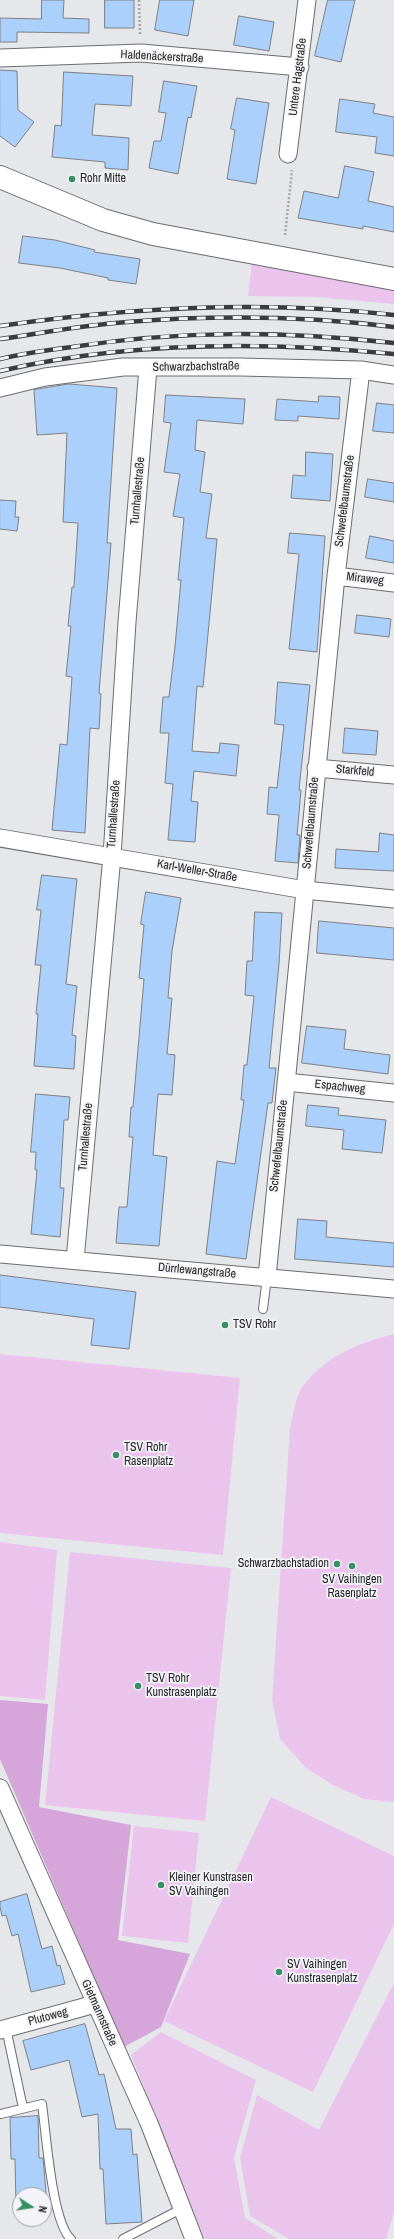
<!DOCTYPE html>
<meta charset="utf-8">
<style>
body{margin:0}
#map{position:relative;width:394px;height:2239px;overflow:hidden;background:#e6e7eb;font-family:"Archivo Narrow",sans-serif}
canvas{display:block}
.north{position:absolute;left:12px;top:2187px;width:40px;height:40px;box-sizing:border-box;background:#f4f4f8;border:1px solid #a1a2a4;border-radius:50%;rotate:102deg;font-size:11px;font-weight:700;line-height:16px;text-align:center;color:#252627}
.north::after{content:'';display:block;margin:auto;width:14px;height:18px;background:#388f64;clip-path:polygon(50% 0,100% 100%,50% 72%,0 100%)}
</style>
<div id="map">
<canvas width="394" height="2239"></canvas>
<div class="north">N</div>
</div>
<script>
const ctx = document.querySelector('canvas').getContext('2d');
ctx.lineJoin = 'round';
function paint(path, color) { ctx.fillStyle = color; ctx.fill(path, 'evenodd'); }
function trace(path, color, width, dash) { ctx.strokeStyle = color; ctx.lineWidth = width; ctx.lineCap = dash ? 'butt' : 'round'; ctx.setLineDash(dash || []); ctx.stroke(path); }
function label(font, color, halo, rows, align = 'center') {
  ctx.font = font + ' "Archivo Narrow",sans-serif'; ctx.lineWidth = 3.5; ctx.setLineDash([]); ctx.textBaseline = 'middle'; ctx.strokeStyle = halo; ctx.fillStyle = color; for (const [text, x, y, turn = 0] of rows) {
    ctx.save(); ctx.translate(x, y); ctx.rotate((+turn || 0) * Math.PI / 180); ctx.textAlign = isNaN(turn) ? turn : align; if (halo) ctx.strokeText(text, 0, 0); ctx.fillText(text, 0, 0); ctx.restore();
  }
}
paint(new Path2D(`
 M 252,263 L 394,289 L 394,304 L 316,297 L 248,296 Z
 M 394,1334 L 394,1802 L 364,1799 L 333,1785 L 306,1768 L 280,1739 L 272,1700 L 290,1428 C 293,1417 295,1399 301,1389 C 323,1357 358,1343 394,1334 Z
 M 0,1354 L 240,1378 L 223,1555 L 0,1533 Z
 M 0,1542 L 57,1550 L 45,1700 L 0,1696 Z
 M 70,1552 L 231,1568 L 205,1821 L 45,1805 Z
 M 271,1797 L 394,1856 L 394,1924 L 313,2092 L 164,2021 Z
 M 134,1826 L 199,1833 L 188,1943 L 122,1936 Z
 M 394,1983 L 394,2212 L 386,2239 L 289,2239 L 250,2216 L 240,2158 L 257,2095 L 319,2130 Z
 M 161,2032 L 256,2080 L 234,2157 L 245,2218 L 278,2239 L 205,2239 L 131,2055 Z`), '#ebc4ee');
paint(new Path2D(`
 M 0,1700 L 48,1704 L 39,1807 L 131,1825 L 118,1940 L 190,1954 L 161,2027 L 124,2047 L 0,1759 Z`), '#d6a5da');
const building = new Path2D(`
 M 42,0 L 64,0 L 63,18 L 89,19 L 89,33 L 17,32 L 17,42 L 0,42 L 0,18 L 41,19 Z
 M 105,0 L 134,0 L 134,28 L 105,28 Z
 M 160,0 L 194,0 L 188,36 L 155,30 Z
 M 328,0 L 355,0 L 341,62 L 315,56 Z
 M 239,16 L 274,22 L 269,51 L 234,45 Z
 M 0,70 L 17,71 L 18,110 L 34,122 L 15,147 L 0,136 Z
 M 64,72 L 133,76 L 131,106 L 95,104 L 92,135 L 129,138 L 128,170 L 105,168 L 105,162 L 52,157 L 55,125 L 61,126 Z
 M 164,81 L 197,86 L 191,118 L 188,117 L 178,174 L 149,168 L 154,141 L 161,141 L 166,113 L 159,112 Z
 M 237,98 L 269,103 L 256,184 L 227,179 L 235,130 L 231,129 Z
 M 340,99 L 375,104 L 373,113 L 394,117 L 394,156 L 375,153 L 377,137 L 336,132 Z
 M 345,166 L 374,172 L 368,201 L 394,207 L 394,232 L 363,226 L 363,229 L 298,218 L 304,191 L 338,198 Z
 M 23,236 L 55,240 L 95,250 L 94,252 L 140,259 L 136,284 L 108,280 L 108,278 L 60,268 L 19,263 Z
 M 69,384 L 117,388 L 107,543 L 111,543 L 99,693 L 101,694 L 99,729 L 90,728 L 85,833 L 52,830 L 60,744 L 67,745 L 72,677 L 66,676 L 71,626 L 68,626 L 72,587 L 74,587 L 78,523 L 63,522 L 67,433 L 37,435 L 34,390 Z
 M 166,395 L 245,399 L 243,424 L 197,420 L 195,450 L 205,452 L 200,492 L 212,494 L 206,538 L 217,539 L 203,687 L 197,686 L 192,751 L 219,753 L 220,743 L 239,745 L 236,776 L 194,771 L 191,801 L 198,802 L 195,842 L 168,840 L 173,784 L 165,783 L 169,733 L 160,733 L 163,697 L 169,697 L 175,647 L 181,580 L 178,580 L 184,518 L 173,516 L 180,474 L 164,472 L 171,423 L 164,422 Z
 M 319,396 L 340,397 L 339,419 L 298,416 L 298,421 L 275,420 L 277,399 L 318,402 Z
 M 377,403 L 394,405 L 394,433 L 373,431 Z
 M 306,452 L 333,454 L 330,501 L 291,498 L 293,475 L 305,476 Z
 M 368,479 L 394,483 L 394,502 L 365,497 Z
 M 0,500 L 16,501 L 15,517 L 19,517 L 17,531 L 0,529 Z
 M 290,533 L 325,536 L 317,652 L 289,649 L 299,554 L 288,553 Z
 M 370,536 L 394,541 L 394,563 L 366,558 Z
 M 357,615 L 391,619 L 389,637 L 355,633 Z
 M 278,682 L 310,685 L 299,790 L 301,790 L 297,835 L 300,835 L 298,863 L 275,861 L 279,815 L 267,814 L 269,787 L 277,788 L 284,725 L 275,724 Z
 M 345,728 L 378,731 L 376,755 L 343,753 Z
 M 380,833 L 394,835 L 394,871 L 335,868 L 336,849 L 378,852 Z
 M 42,875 L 77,879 L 66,984 L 77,986 L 72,1035 L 76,1036 L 74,1069 L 34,1066 L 38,1014 L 36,1014 L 41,965 L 35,965 L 41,910 L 37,910 Z
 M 146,892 L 181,898 L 172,951 L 168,998 L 172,998 L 167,1054 L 175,1055 L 172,1095 L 158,1094 L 153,1155 L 167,1157 L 159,1246 L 116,1243 L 119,1207 L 127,1207 L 133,1137 L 129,1137 L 131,1107 L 133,1107 L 144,979 L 139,978 L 144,925 L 141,924 Z
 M 255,912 L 282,913 L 279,964 L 269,1068 L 276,1068 L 272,1103 L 268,1103 L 246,1259 L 206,1254 L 217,1161 L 235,1164 L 244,1100 L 241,1100 L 244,1065 L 247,1065 L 254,996 L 245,995 L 247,961 L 252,961 Z
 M 319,921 L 394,928 L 394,960 L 317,953 Z
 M 307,1026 L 346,1030 L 344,1049 L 390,1055 L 388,1074 L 302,1063 Z
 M 36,1094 L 70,1097 L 68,1120 L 64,1120 L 60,1188 L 64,1188 L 60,1237 L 31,1234 L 37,1170 L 35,1170 L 36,1152 L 31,1152 Z
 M 308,1105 L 339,1108 L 338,1115 L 386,1120 L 382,1153 L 342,1149 L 344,1130 L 306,1126 Z
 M 298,1219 L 327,1221 L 326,1237 L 394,1243 L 394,1267 L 295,1259 Z
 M 0,1275 L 136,1292 L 129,1349 L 91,1345 L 94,1319 L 0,1307 Z
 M 27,1894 L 42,1949 L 52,1946 L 57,1966 L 60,1965 L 65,1984 L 31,1992 L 18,1934 L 12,1936 L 6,1915 L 2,1916 L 0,1907 L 0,1902 Z
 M 85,2024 L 99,2075 L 104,2074 L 116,2129 L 131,2129 L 133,2155 L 137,2154 L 142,2222 L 106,2224 L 103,2169 L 100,2169 L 98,2114 L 82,2117 L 69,2060 L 31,2070 L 23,2041 Z
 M 38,2116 L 39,2158 L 43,2158 L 47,2204 L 44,2204 L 44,2195 L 20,2195 L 20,2205 L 16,2205 L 15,2159 L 11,2159 L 10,2118 Z`);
paint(building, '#abd0fc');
trace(building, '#7d8082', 1);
const service = new Path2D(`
 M 263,1309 L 267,1277
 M 6,2028 L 23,2108
 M 1,2114 L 42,2104 C 46,2132 52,2223 71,2239
 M 123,2239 L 183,2208`);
const minor = new Path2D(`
 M 0,58 L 141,53 L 300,67
 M 288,154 L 307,0
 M 0,388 L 45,377 L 123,367 L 240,367 L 361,370 L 394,375
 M 336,576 L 394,583
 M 316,768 L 394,775
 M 0,838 L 305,890 L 394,899
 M 286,1082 L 394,1093
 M 0,1254 L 394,1289
 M 75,1260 L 112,856 L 127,622 L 148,368
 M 267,1277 L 336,576 L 361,370
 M 0,1788 L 149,2123 L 194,2239
 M 0,2030 L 95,2004`);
const secondary = new Path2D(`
 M 0,177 L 103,220 L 153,234 L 394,279`);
trace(service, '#6c6c70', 10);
trace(minor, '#6c6c70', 19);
trace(secondary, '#6c6c70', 24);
trace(new Path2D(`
 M 139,0 L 140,35
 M 285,235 L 292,170`), '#a5a6a9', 2.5, [2, 2]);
trace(service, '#fff', 8);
trace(minor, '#fff', 17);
trace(secondary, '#fff', 22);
const rail = new Path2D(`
 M 0,326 C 131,307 262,300 394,315
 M 0,339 C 42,333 84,325 127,322 C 216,315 305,316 394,327
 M 0,359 C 24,353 48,350 72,347 C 182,330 283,331 394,343
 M 0,371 C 129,341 263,341 394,354`);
trace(rail, '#3a3b3c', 4.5);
trace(rail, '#f4f4f8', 3, [9]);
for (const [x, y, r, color] of [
 [72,179,4,"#388f64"],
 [225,1325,4,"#388f64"],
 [116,1455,4,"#388f64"],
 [337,1564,4,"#388f64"],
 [352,1566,4,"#388f64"],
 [138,1686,4,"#388f64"],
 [161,1885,4,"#388f64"],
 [279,1972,4,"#388f64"]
]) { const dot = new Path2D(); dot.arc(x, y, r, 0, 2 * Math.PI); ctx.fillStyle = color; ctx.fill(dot); trace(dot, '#f4f4f8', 1.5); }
label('12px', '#252627', '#f4f4f8', [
 ["Haldenäckerstraße",162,57,3],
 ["Untere Hagstraße",298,77,-83],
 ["Schwarzbachstraße",196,367,-1],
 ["Turnhallestraße",138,491,-85],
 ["Schwefelbaumstraße",345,501,-83],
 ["Miraweg",365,579,7],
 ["Starkfeld",355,771,5],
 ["Turnhallestraße",114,814,-86],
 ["Schwefelbaumstraße",311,823,-85],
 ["Karl-Weller-Straße",197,871,10],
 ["Espachweg",340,1087,6],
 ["Turnhallestraße",86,1137,-85],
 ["Schwefelbaumstraße",279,1146,-84],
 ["Dürrlewangstraße",197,1271,5],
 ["Gietmannstraße",99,2013,66],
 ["Plutoweg",48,2017,-15]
]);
label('12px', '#252627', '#f4f4f8', [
 ["Rohr Mitte",80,179],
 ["TSV Rohr",233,1325],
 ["TSV Rohr",124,1448],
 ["Rasenplatz",124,1462],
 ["Schwarzbachstadion",329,1564,"right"],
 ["SV Vaihingen",352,1580,"center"],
 ["Rasenplatz",352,1594,"center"],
 ["TSV Rohr",146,1679],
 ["Kunstrasenplatz",146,1693],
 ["Kleiner Kunstrasen",169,1878],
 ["SV Vaihingen",169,1892],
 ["SV Vaihingen",287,1965],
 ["Kunstrasenplatz",287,1979]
], 'left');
</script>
